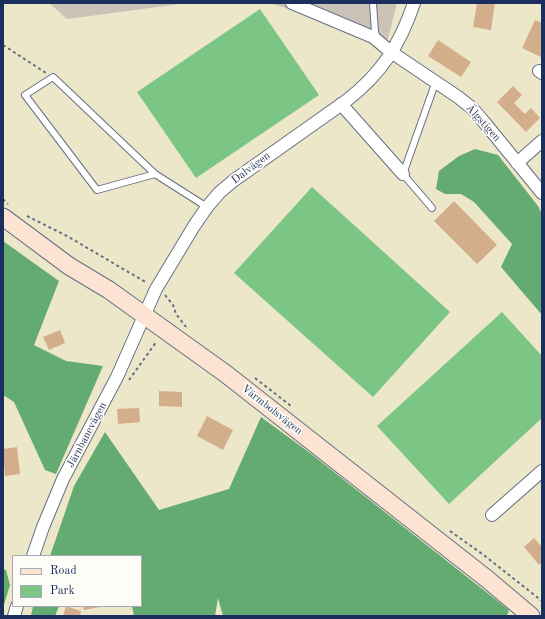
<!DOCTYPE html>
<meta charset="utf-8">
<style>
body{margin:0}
#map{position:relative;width:545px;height:619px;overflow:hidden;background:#ede7ca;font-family:"Old Standard TT",serif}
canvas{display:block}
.frame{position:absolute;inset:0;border:4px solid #1b2f5e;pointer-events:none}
.legend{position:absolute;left:12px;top:555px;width:130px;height:52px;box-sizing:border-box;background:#fdfcf7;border:1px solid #a3aaba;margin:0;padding:5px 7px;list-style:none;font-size:12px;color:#1b2f5e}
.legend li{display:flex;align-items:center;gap:8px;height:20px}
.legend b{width:20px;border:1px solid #a3aaba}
</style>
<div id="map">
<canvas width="545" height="619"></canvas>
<div class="frame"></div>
<ul class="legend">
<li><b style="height:5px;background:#fde3d1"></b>Road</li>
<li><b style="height:11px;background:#7bc684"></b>Park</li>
</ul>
</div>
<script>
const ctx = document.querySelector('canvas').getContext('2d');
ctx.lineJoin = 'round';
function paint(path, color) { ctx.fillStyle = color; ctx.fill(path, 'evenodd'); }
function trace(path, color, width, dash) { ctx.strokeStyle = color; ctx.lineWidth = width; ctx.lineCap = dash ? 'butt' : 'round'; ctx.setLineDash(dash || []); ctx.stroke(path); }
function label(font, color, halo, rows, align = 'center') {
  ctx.font = font + ' "Old Standard TT",serif'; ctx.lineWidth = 3.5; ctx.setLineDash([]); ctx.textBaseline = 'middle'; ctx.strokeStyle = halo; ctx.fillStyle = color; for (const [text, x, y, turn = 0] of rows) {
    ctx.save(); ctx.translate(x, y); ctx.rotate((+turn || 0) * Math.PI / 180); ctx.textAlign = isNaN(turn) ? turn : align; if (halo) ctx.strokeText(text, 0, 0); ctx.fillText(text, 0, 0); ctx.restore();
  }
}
paint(new Path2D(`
 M 49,3 L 188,3 L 67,19 Z
 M 269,3 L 397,3 L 388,39 Z`), '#cbc3b8');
paint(new Path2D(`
 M 260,9 L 319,95 L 196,178 L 137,92 Z
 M 312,187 L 450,312 L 373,397 L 234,273 Z
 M 502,312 L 542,356 L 542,418 L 449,504 L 377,426 Z`), '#7bc684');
paint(new Path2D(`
 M 475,149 L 498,155 L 538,206 L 542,214 L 542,315 L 501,267 L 512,244 L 474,202 L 461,194 L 445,194 L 436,189 L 439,171 L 459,156 Z
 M 3,241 L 59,281 L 34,345 L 66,361 L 103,366 L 56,474 L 45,470 L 14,402 L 3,395 Z
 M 261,417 L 310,453 L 509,610 L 507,616 L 223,616 L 218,598 L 215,616 L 134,616 L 132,606 L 141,606 L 141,556 L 50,556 L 74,486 L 105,432 L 159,510 L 229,489 Z
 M 3,569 L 6,570 L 10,585 L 3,608 Z
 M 33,606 L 59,606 L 55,616 L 31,616 Z`), '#64ab72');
paint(new Path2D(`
 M 477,3 L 495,3 L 491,30 L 473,27 Z
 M 535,20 L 542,23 L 542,54 L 541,57 L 522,48 Z
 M 438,40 L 471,62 L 461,77 L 428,56 Z
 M 513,86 L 522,95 L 514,103 L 525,114 L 531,108 L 540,118 L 526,132 L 497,102 Z
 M 454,201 L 497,245 L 477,264 L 434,221 Z
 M 60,330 L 65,343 L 49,350 L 43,337 Z
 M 159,391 L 182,392 L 182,407 L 159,406 Z
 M 139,408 L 140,422 L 118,424 L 117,409 Z
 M 207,416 L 233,430 L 223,450 L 197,436 Z
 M 17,447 L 20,474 L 5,476 L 3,449 Z
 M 534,538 L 542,547 L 542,562 L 539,565 L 524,547 Z
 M 66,606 L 81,611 L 80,616 L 63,616 Z
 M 83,606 L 100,606 L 100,607 L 84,610 Z`), '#d3ae8a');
const lane = new Path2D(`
 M 373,3 L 375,32 L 377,38
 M 155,174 L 53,77 L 25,95 L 97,190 L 155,174 L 207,207
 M 432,208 L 403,174 L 436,81`);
const street = new Path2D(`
 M 292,3 L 373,37 L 391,52 L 458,97 L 472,108 L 484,122 L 542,193
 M 539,71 L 542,73
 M 341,104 L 403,174
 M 517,163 L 542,141
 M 492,515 L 542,471
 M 33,556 L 43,527 L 63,479 L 117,377 L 156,289 L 194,226 L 207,207 L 220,192 L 233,181 L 346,101 C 381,74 400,45 414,3
 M 14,616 L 17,606`);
const secondary = new Path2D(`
 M 3,217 L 69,266 L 109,290 L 226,374 L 487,579 L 531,616`);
trace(lane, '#646f84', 8);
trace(street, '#646f84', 14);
trace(secondary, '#646f84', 19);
trace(new Path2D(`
 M 3,45 L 46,73
 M 3,199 L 8,204
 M 27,216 L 67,236 L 147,283
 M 165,295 L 173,305 L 176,314 L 186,327
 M 255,378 L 291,406
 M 129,380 L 157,341
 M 450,531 L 485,556 L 542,601`), '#646f84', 2, [3, 3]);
trace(lane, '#fff', 6);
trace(street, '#fff', 12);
trace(secondary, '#fde3d1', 17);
label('11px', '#1b2f5e', '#fdfcf7', [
 ["Älgstigen",483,123,48],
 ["Dalvägen",251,168,-37],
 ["Värmbolsvägen",272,410,38],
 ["Järnbanevägen",87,435,-62]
]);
</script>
